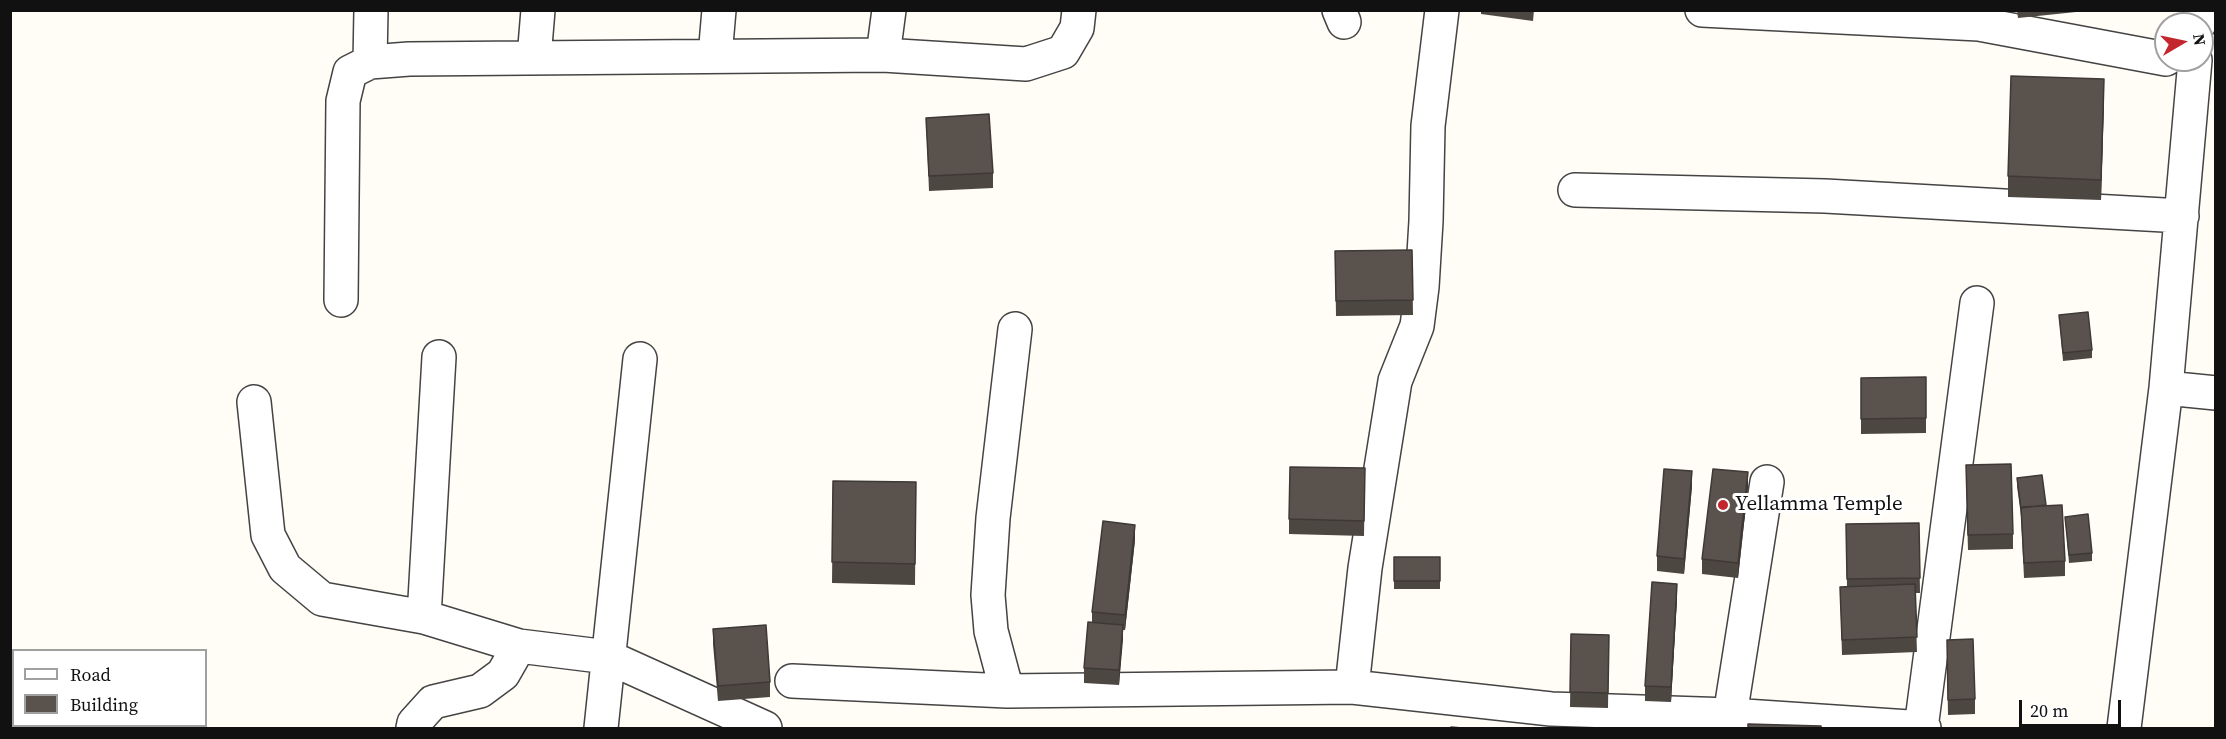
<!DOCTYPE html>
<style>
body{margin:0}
#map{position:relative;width:2226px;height:739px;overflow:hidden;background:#fffdf5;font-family:"Source Serif 4",serif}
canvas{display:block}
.frame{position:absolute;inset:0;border:12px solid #111;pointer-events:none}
.legend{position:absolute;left:12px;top:649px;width:195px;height:78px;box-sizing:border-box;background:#fff;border:2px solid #a0a0a0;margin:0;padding:8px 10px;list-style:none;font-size:18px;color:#111}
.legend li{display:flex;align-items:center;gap:12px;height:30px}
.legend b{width:30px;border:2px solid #a0a0a0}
.north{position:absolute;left:2154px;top:12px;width:60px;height:60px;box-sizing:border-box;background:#fff;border:2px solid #a0a0a0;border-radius:50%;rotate:81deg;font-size:16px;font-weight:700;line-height:24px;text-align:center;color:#111}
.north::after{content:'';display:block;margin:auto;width:21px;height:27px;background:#c4262e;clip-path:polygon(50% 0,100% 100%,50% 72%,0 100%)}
.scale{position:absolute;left:2019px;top:700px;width:102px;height:27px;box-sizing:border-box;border:3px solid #111;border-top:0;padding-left:8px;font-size:18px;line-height:21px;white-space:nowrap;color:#111;-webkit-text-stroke:4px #fff;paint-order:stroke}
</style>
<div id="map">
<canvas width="2226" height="739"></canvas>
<div class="frame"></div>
<ul class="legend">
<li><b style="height:8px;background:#fff"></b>Road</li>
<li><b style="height:16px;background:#5a524d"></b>Building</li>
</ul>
<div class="north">N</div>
<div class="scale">20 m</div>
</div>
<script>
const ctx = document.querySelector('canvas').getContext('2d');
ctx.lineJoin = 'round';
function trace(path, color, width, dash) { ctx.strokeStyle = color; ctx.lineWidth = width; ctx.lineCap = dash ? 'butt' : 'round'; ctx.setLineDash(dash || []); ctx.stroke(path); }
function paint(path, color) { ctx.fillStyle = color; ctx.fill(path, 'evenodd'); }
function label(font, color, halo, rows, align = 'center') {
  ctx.font = font + ' "Source Serif 4",serif'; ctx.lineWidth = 6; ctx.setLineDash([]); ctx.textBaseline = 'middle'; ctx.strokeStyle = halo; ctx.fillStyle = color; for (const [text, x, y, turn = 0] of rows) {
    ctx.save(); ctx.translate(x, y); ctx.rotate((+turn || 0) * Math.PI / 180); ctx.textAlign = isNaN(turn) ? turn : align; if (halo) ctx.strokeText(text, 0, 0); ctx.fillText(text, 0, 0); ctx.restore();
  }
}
const minor = new Path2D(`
 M 1339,10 L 1344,22
 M 1702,10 L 1979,24 L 2166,59
 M 2199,24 L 2200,10
 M 883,55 L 1026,64 L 1063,52 L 1077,28 L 1079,10
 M 715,56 L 719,10
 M 534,58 L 538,10
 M 370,62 L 371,10
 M 1575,190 L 1825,196 L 2182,216
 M 341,300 L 343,101 L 350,72 L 370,62 L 409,59 L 883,55 L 889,10
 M 2166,388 L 2216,393
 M 254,402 L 268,535 L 285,568 L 322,599 L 424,617 L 519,646 L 608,657 L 765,728
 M 424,617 L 439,357
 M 792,681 L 1007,691 L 1352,687 L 1551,709 L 1730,715 L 1924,728
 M 1352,687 L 1365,568 L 1395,381 L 1417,326 L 1422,287 L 1426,221 L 1428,126 L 1442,10
 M 1007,691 L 991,631 L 988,595 L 993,518 L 1015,329
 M 413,728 L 414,723 L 433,702 L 480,691 L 503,674 L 519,646
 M 601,728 L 640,359
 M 1728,728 L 1767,482
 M 1921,728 L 1977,303
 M 2124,728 L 2166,388 L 2195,60`);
trace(minor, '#444', 36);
trace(minor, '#fff', 33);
paint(new Path2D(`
 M 1481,10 L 1534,10 L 1533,21 L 1481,14 Z
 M 2017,10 L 2076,10 L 2076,12 L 2018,18 Z
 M 2104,100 L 2101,200 L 2008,197 L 2008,176 Z
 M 926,118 L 993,173 L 993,188 L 929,191 Z
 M 1412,250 L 1413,315 L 1336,316 L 1335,251 Z
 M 2059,315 L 2092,350 L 2092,358 L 2063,361 Z
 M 1926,377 L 1926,433 L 1861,434 L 1861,378 Z
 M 1365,468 L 1364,536 L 1289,534 L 1289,519 Z
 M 2042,475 L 2046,506 L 2065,561 L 2065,576 L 2024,578 L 2021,516 L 2017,486 L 2017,478 Z
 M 1966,480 L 2013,534 L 2013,549 L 1968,550 Z
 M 833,481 L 916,482 L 915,585 L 832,583 Z
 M 1692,486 L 1684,574 L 1657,571 L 1657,556 Z
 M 1748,487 L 1738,578 L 1702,574 L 1702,559 Z
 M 2065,517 L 2092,553 L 2092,561 L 2069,563 Z
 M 1919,523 L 1920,593 L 1915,593 L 1917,652 L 1842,655 L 1840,587 L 1847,587 L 1846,524 Z
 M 1135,540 L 1125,630 L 1123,630 L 1119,685 L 1084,683 L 1084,668 L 1092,623 L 1092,612 Z
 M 1394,557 L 1440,557 L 1440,589 L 1394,589 Z
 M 1677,599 L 1671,702 L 1645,701 L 1645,686 Z
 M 713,629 L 770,682 L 770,697 L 718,701 L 713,644 Z
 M 1571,634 L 1609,635 L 1608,708 L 1570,707 Z
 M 1947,655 L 1975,699 L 1975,714 L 1948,715 Z`), '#4d4742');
paint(new Path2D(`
 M 2104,79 L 2104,100 L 2101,200 L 2101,180 Z
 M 1692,471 L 1692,486 L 1684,574 L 1684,559 Z
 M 1748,472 L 1748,487 L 1738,578 L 1738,563 Z
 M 1135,525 L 1135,540 L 1125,630 L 1125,615 Z
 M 1677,584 L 1677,599 L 1671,702 L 1671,687 Z
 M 1123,625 L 1123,640 L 1119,685 L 1119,670 Z`), '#3f3936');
const building = new Path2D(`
 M 2011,76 L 2104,79 L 2101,180 L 2008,176 Z
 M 989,114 L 993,173 L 929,176 L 926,118 Z
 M 1412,250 L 1413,300 L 1336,301 L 1335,251 Z
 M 2088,312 L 2092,350 L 2063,353 L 2059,315 Z
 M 1926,377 L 1926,418 L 1861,419 L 1861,378 Z
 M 2011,464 L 2013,534 L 1968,535 L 1966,465 Z
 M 1290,467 L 1365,468 L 1364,521 L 1289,519 Z
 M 1664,469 L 1692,471 L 1684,559 L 1657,556 Z
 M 1713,469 L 1748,472 L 1738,563 L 1702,559 Z
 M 2042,475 L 2046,505 L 2021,508 L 2017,478 Z
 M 833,481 L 916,482 L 915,564 L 832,562 Z
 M 2062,505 L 2065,561 L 2024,563 L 2021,507 Z
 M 2088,514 L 2092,553 L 2069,555 L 2065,517 Z
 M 1103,521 L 1135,525 L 1125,615 L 1092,612 Z
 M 1919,523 L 1920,578 L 1847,579 L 1846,524 Z
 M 1394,557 L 1440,557 L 1440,581 L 1394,581 Z
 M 1652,582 L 1677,584 L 1671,687 L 1645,686 Z
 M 1915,584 L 1917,637 L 1842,640 L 1840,587 Z
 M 1088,622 L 1123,625 L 1119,670 L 1084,668 Z
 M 766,625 L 770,682 L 718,686 L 713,629 Z
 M 1571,634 L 1609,635 L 1608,693 L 1570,692 Z
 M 1973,639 L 1975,699 L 1948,700 L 1947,640 Z
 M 1748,724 L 1821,726 L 1821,729 L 1748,729 Z
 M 1451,727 L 1474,729 L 1451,729 Z`);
paint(building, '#5a524d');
trace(building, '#3f3936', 1.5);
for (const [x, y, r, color] of [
 [1723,505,6,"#c4262e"]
]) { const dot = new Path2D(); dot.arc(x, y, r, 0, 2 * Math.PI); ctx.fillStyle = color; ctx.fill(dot); trace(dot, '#fff', 2); }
label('21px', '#111', '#fff', [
 ["Yellamma Temple",1735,505]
], 'left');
</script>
